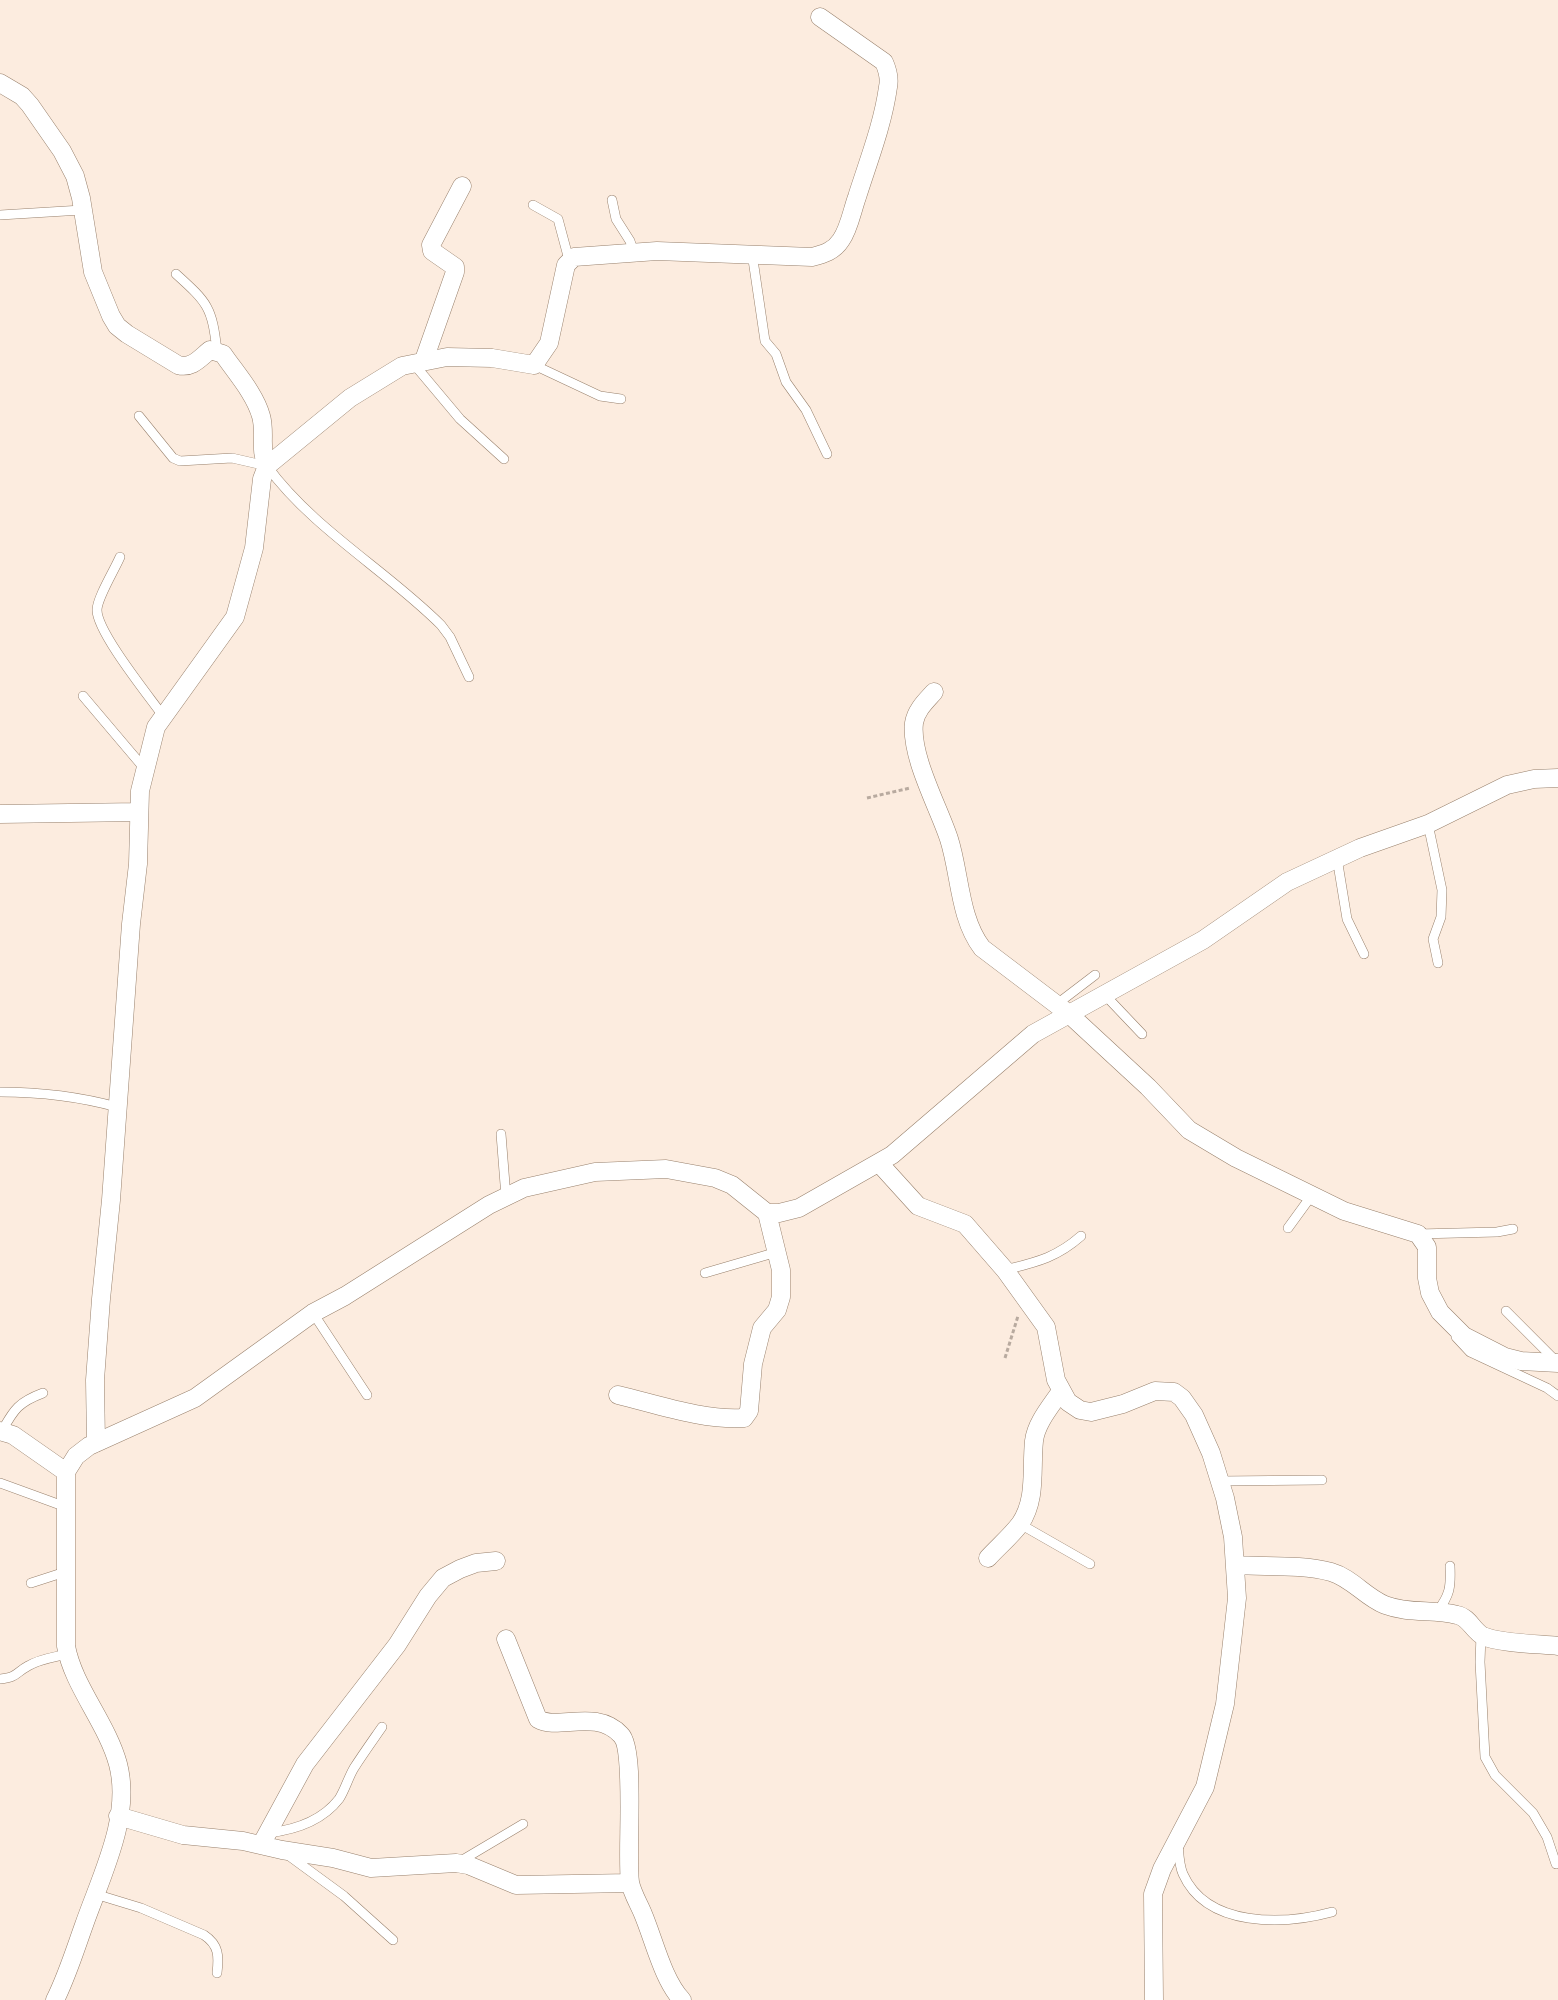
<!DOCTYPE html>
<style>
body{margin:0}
canvas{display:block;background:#fcecdf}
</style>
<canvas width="1558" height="2000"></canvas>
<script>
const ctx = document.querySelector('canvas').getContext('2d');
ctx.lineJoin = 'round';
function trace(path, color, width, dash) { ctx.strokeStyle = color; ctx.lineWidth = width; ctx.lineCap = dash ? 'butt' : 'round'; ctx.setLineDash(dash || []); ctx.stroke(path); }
const lane = new Path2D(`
 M 612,200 L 616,219 L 630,241 L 634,253
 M 533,205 L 558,219 L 569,260
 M 0,215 L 82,210
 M 752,253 L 765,341 L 776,354 L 786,382 L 806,410 L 827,454
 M 176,274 C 208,303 212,307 217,351
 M 413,363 L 460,419 L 504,459
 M 534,365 L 600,396 L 621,399
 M 139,416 L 173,458 L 180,461 L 232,458 L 267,466 C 313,529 386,570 441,625 L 450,637 L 469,677
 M 120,557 C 115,569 97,598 97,610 C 97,632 148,695 163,716
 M 83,696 L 144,768
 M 1428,824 L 1442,890 L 1441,917 L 1433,939 L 1438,963
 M 1337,858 L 1347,919 L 1364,954
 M 1104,994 L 1142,1034
 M 1057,1004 L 1095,975
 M 0,1092 C 42,1092 77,1096 117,1107
 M 501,1134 L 506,1197
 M 1288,1228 L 1312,1195
 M 1418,1234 L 1497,1232 L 1513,1229
 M 1005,1270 C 1036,1262 1056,1258 1081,1236
 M 705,1273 L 777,1252
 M 1506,1311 L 1557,1362
 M 313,1313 L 367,1395
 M 1456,1337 L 1470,1352 L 1547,1388 L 1558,1396
 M 2,1431 C 14,1409 19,1402 43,1393
 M 1220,1481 L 1322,1480
 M 0,1483 L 66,1507
 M 1020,1524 L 1090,1564
 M 31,1583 L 65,1572
 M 1437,1612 C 1450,1595 1451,1587 1450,1566
 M 1481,1635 L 1480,1662 L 1485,1757 L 1495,1775 L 1533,1813 L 1547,1837 L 1556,1864
 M 0,1679 C 18,1677 15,1673 28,1666 C 39,1659 55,1657 67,1654
 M 268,1833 C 294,1830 322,1821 339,1799 C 345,1790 348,1778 354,1768 C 363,1754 373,1740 382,1727
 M 1178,1844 C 1179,1854 1179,1865 1183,1874 C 1207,1928 1284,1925 1332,1912
 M 288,1855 L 344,1896 L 393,1940
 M 459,1862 L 523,1824
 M 95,1894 L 141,1908 L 204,1935 C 219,1945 219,1956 217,1973`);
const street = new Path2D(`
 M 0,83 L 22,96 L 30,105 L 62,151 L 75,176 L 81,198 L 93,272 L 111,316 L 117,326 L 127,334 L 178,365 C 192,369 200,358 210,350 L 223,354 C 236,373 255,394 261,416 C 266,433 259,450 267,466
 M 424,360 L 455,272 L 455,267 L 432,251 L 431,245 L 462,186
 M 934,692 C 926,701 916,710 914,723 C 910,756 939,808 949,839 C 960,873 959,918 982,948 L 1069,1014 L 1148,1087 L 1189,1130 L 1236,1158 L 1344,1211 L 1418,1234 L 1427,1247 L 1427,1278 L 1430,1293 L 1440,1312 L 1464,1336 L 1505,1357 L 1521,1361 L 1558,1363
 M 0,814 L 139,812
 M 879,1163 L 918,1206 L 965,1224 L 1005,1270 L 1046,1327 L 1056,1380 L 1068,1402 L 1080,1410 L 1091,1412 L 1123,1404 L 1155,1391 L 1174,1392 L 1182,1398 L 1194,1415 L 1211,1453 L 1225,1498 L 1233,1537 L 1237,1598 L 1225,1704 L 1205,1787 L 1162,1869 L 1153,1894 L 1154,2000
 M 618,1395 C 656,1404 705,1421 744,1418 L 749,1411 L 753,1364 L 762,1328 L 777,1310 L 781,1297 L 781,1270 L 767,1213
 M 0,1431 L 13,1435 L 66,1472
 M 96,1443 L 95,1380 L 101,1299 L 111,1200 L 131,924 L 138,864 L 140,791 L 156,727 L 235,617 L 254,548 L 262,479 L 267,466 L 350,398 L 402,366 L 447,357 L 492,358 L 534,365 L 549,343 L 566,265 L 574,257 L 657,251 L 812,257 C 824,254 834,251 841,240 C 849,229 852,211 857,197 C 868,162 883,124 888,87 C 890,78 888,71 884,62 L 820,17
 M 988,1558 C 998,1547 1011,1536 1020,1524 C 1037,1499 1031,1469 1034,1441 C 1036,1423 1051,1406 1061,1391
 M 1236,1565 C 1266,1567 1301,1564 1331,1572 C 1352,1578 1365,1597 1385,1605 C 1409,1614 1433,1609 1457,1615 C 1469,1617 1473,1631 1483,1636 C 1498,1643 1539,1644 1558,1646
 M 506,1639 L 538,1719 C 558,1731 596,1708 621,1735 C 636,1750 626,1855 630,1882 C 632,1893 639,1904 643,1914 C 654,1940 663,1980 682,2000
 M 118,1816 L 183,1835 L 243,1841 L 282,1850 L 333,1858 L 371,1868 L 456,1863 L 468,1865 L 516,1885 L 630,1883
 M 261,1845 L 305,1764 L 397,1645 L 428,1596 L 443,1578 L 460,1569 L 476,1563 L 496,1561
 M 55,2000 C 67,1976 75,1950 84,1925 C 101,1876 132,1817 118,1764 C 107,1723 73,1686 66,1646 L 66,1472 L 76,1456 L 89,1446 L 195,1398 L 313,1313 L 345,1296 L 489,1205 L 524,1188 L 595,1172 L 666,1169 L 715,1178 L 732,1185 L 767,1213 L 779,1213 L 799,1208 L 892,1155 L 1033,1034 L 1203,940 L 1287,882 L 1360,848 L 1428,824 L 1507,785 L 1534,779 L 1558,778`);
trace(lane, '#98806c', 10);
trace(street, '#98806c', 19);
trace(new Path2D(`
 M 867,798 L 910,788
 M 1005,1358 L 1018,1316`), '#b8aa9f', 3, [4, 2.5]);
trace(lane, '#fff', 9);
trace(street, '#fff', 18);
</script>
